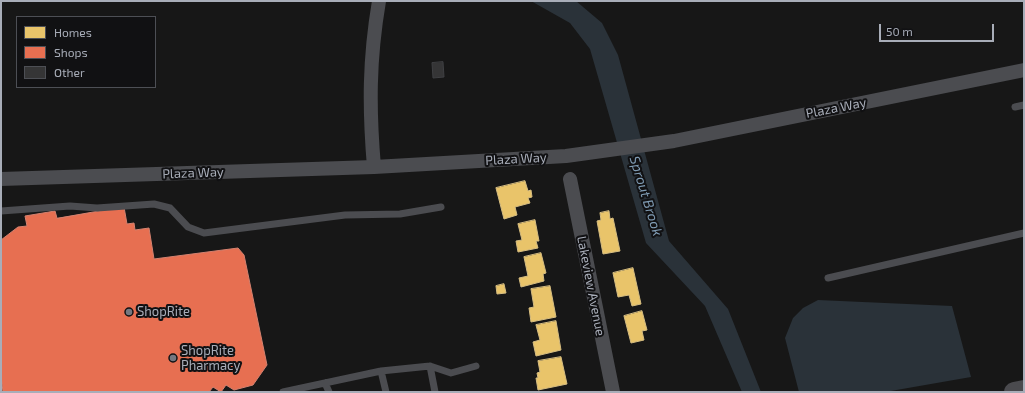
<!DOCTYPE html>
<style>
body{margin:0}
#map{position:relative;width:1025px;height:393px;overflow:hidden;background:#171717;font-family:"Exo 2",sans-serif}
canvas{display:block}
.frame{position:absolute;inset:0;border:2px solid #a8adb8;pointer-events:none}
.legend{position:absolute;left:16px;top:16px;width:140px;height:72px;box-sizing:border-box;background:#111113;border:1px solid #4d4f55;margin:0;padding:5px 7px;list-style:none;font-size:12px;color:#a8adb8}
.legend li{display:flex;align-items:center;gap:8px;height:20px}
.legend b{width:20px;border:1px solid #4d4f55}
.scale{position:absolute;left:879px;top:24px;width:115px;height:18px;box-sizing:border-box;border:2px solid #a8adb8;border-top:0;padding-left:5px;font-size:12px;line-height:14px;white-space:nowrap;color:#a8adb8;-webkit-text-stroke:3px #111113;paint-order:stroke}
</style>
<div id="map">
<canvas width="1025" height="393"></canvas>
<div class="frame"></div>
<ul class="legend">
<li><b style="height:11px;background:#e9c46a"></b>Homes</li>
<li><b style="height:11px;background:#e76f51"></b>Shops</li>
<li><b style="height:11px;background:#353536"></b>Other</li>
</ul>
<div class="scale">50 m</div>
</div>
<script>
const ctx = document.querySelector('canvas').getContext('2d');
ctx.lineJoin = 'round';
function paint(path, color) { ctx.fillStyle = color; ctx.fill(path, 'evenodd'); }
function trace(path, color, width, dash) { ctx.strokeStyle = color; ctx.lineWidth = width; ctx.lineCap = dash ? 'butt' : 'round'; ctx.setLineDash(dash || []); ctx.stroke(path); }
function label(font, color, halo, rows, align = 'center') {
  ctx.font = font + ' "Exo 2",sans-serif'; ctx.lineWidth = 4; ctx.setLineDash([]); ctx.textBaseline = 'middle'; ctx.strokeStyle = halo; ctx.fillStyle = color; for (const [text, x, y, turn = 0] of rows) {
    ctx.save(); ctx.translate(x, y); ctx.rotate((+turn || 0) * Math.PI / 180); ctx.textAlign = isNaN(turn) ? turn : align; if (halo) ctx.strokeText(text, 0, 0); ctx.fillText(text, 0, 0); ctx.restore();
  }
}
paint(new Path2D(`
 M 531,1 L 576,1 L 602,23 L 618,55 L 669,241 L 728,309 L 761,392 L 742,392 L 705,306 L 646,243 L 590,49 L 570,23 Z
 M 818,300 L 952,306 L 971,377 L 885,392 L 799,392 L 785,338 L 793,318 L 803,308 Z`), '#2a3239');
const homes = new Path2D(`
 M 525,181 L 528,191 L 531,190 L 532,197 L 528,198 L 530,203 L 515,207 L 517,215 L 504,219 L 496,188 Z
 M 609,211 L 610,219 L 613,218 L 620,251 L 603,254 L 597,221 L 601,220 L 600,213 Z
 M 535,220 L 539,241 L 536,241 L 538,248 L 518,252 L 516,241 L 522,240 L 518,224 Z
 M 541,253 L 546,273 L 543,274 L 544,281 L 521,287 L 519,278 L 528,276 L 524,257 Z
 M 633,268 L 641,304 L 632,306 L 629,295 L 618,297 L 613,273 Z
 M 504,284 L 506,293 L 497,294 L 496,286 Z
 M 550,286 L 556,317 L 531,322 L 529,308 L 534,307 L 531,289 Z
 M 642,311 L 647,330 L 642,331 L 644,340 L 631,343 L 624,316 Z
 M 556,321 L 561,350 L 536,356 L 533,342 L 540,340 L 536,325 Z
 M 561,357 L 567,384 L 538,390 L 536,378 L 538,378 L 537,373 L 540,372 L 538,361 Z`);
paint(homes, '#e9c46a');
trace(homes, '#d6bd81', 1);
const shops = new Path2D(`
 M 124,207 L 127,224 L 134,223 L 135,230 L 149,228 L 154,259 L 238,248 L 244,255 L 267,365 L 253,385 L 234,390 L 226,385 L 221,392 L 213,387 L 209,392 L 3,392 L 1,375 L 1,240 L 18,227 L 27,226 L 25,216 L 55,211 L 57,218 Z`);
paint(shops, '#e76f51');
trace(shops, '#d48270', 1);
const building = new Path2D(`
 M 443,62 L 444,77 L 433,78 L 432,63 Z`);
paint(building, '#353536');
trace(building, '#3f4043', 1);
trace(new Path2D(`
 M 1015,107 L 1024,105
 M 1,211 L 70,206 L 97,208 L 154,204 L 170,208 L 188,227 L 204,233 L 345,215 L 400,214 L 441,207
 M 828,278 L 1024,233
 M 430,366 L 435,392
 M 381,371 L 386,392
 M 325,383 L 329,392
 M 283,392 L 381,371 L 430,366 L 451,373 L 476,366`), '#4b4c50', 7);
trace(new Path2D(`
 M 374,167 C 369,108 369,60 379,1
 M 1,179 L 374,167 L 566,156 L 674,141 L 1024,70
 M 570,179 L 613,392`), '#4b4c50', 14);
trace(new Path2D(`
 M 1014,392 L 1024,390`), '#4a4a4e', 20);
for (const [x, y, r, color] of [
 [129,312,4,"#757880"],
 [173,358,4,"#757880"]
]) { const dot = new Path2D(); dot.arc(x, y, r, 0, 2 * Math.PI); ctx.fillStyle = color; ctx.fill(dot); trace(dot, '#111113', 1.5); }
label('13px', '#a8adb8', '#111113', [
 ["Plaza Way",836,108,-11],
 ["Plaza Way",516,159,-3],
 ["Plaza Way",193,173,-2],
 ["Lakeview Avenue",591,286,79]
]);
label('13px', '#a8adb8', '#111113', [
 ["ShopRite",137,312],
 ["ShopRite",181,351],
 ["Pharmacy",181,366]
], 'left');
label('italic 14px', '#7f9bb3', '#111113', [
 ["Sprout Brook",646,196,73]
]);
</script>
